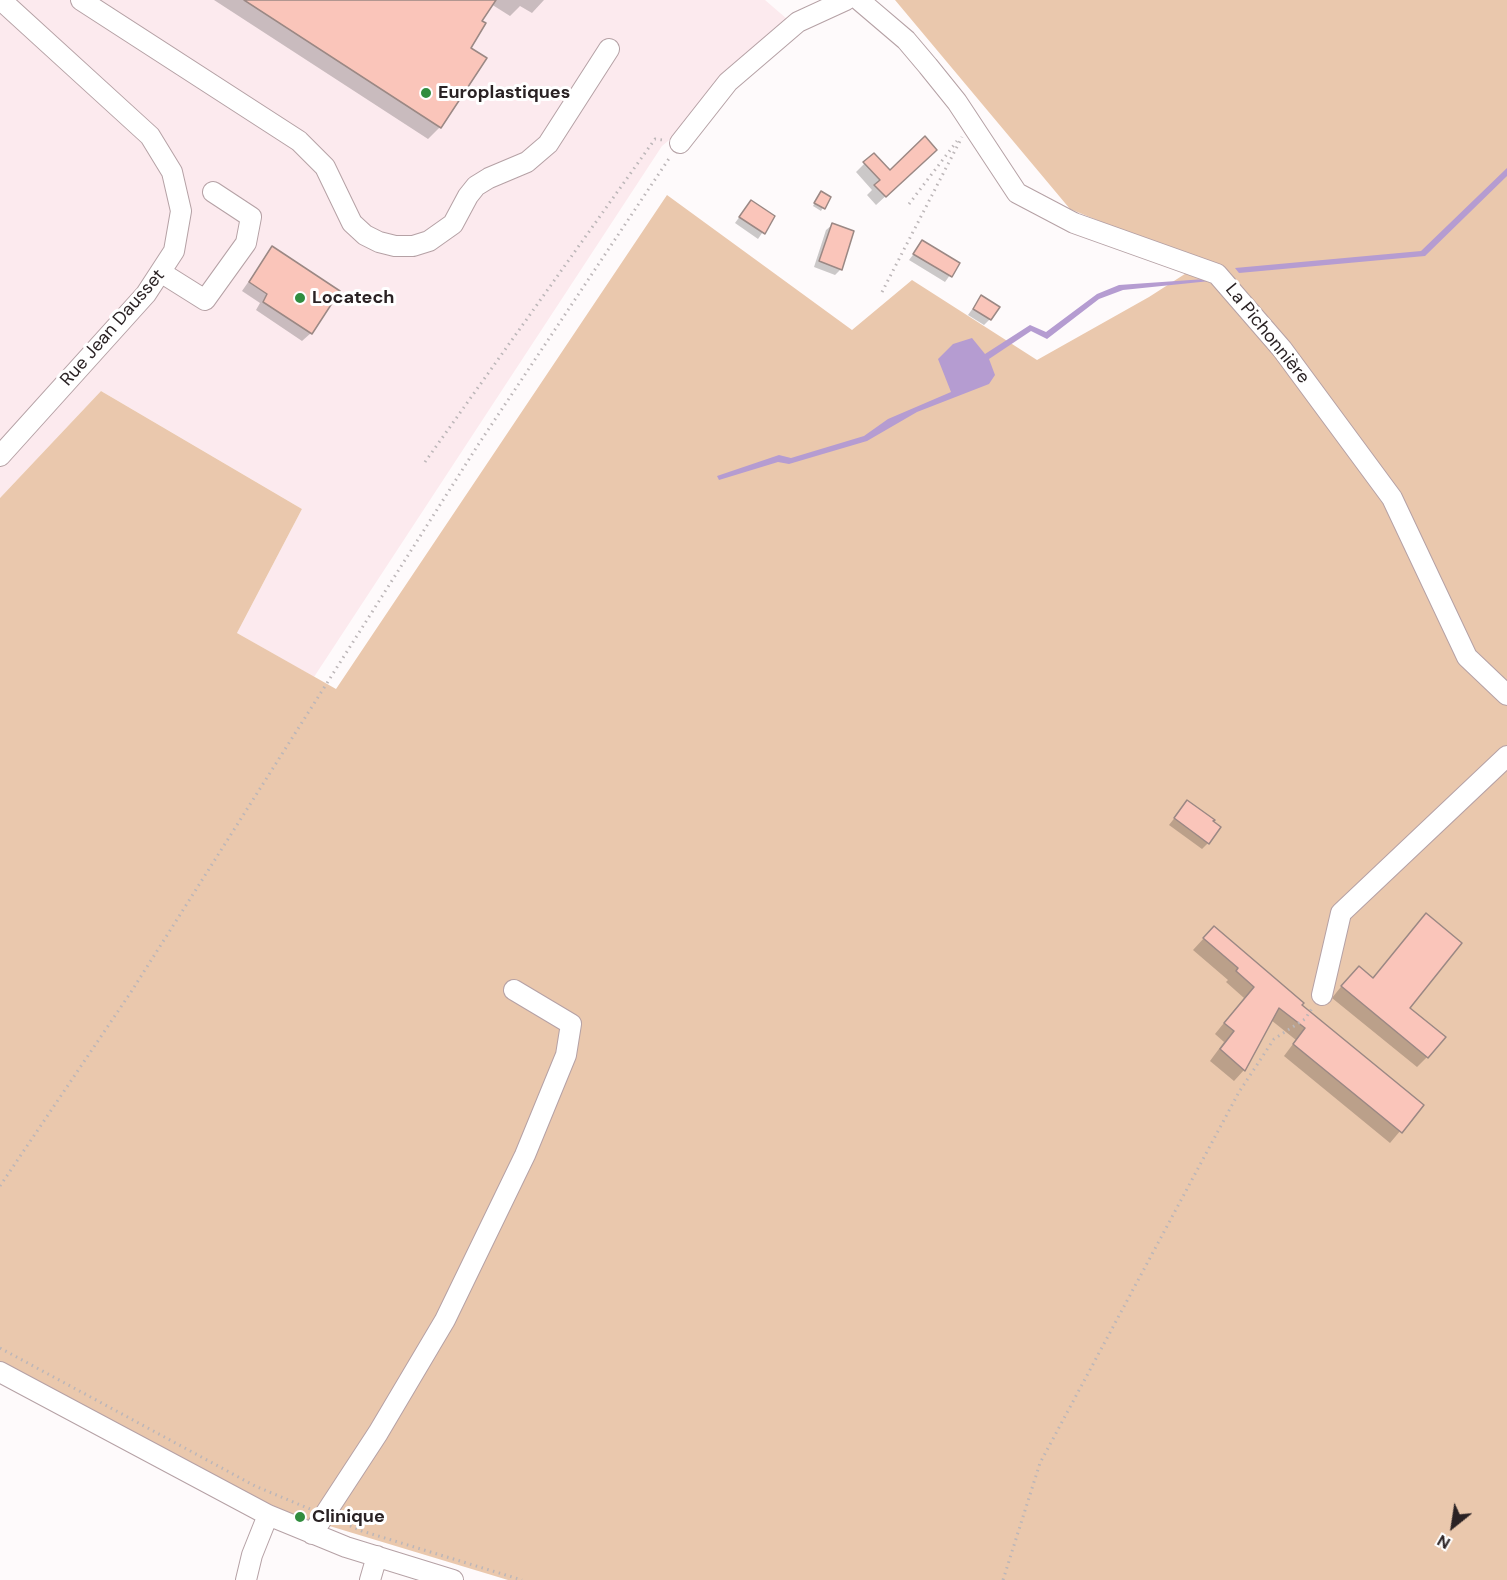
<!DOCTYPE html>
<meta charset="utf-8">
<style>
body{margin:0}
#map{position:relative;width:1507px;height:1580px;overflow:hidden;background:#fefafb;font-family:"DM Sans",sans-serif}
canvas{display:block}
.north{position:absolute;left:1423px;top:1496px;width:60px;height:60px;-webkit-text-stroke:4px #fff;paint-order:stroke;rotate:210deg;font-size:16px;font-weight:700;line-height:24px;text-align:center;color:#2a2224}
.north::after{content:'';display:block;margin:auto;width:21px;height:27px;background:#2a2224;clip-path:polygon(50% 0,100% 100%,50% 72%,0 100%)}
</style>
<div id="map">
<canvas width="1507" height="1580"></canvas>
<div class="north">N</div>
</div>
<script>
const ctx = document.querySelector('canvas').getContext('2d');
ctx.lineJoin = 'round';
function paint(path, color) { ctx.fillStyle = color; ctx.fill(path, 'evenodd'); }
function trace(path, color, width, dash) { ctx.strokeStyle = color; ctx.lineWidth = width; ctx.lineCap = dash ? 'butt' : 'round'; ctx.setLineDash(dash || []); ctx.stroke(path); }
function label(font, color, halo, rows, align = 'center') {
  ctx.font = font + ' "DM Sans",sans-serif'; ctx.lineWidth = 6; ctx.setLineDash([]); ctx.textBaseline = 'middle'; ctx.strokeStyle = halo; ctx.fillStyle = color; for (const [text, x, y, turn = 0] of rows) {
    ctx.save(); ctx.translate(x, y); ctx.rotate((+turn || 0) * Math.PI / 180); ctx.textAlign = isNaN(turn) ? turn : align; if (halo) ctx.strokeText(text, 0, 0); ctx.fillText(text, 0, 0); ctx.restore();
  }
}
paint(new Path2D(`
 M 0,0 L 765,0 L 801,31 L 662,146 L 314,677 L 237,633 L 302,509 L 101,391 L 0,498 Z`), '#fceaee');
paint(new Path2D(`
 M 895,0 L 1507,0 L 1507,1580 L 508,1580 L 270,1508 L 0,1366 L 0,498 L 101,391 L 302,509 L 237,633 L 336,689 L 667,195 L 852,330 L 912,280 L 1037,360 L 1149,297 L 1202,263 L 1070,209 Z`), '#eac8ad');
paint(new Path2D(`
 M 1507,168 L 1507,176 L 1425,256 L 1239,273 L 1235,268 L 1421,251 Z
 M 1205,279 L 1210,281 L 1123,290 L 1099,299 L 1047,339 L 1031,331 L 989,359 L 995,375 L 989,384 L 917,412 L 867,441 L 789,464 L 778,462 L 719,480 L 717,476 L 779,455 L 791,458 L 864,436 L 888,419 L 951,392 L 938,359 L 953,344 L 972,338 L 985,354 L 1030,325 L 1046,332 L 1097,294 L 1119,285 Z`), '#b59cd1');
paint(new Path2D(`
 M 214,0 L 544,0 L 532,13 L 520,6 L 510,16 L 491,4 L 468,48 L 440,127 L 428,139 Z
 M 926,159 L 876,205 L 867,195 L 872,190 L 856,172 L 865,163 L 890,172 Z
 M 819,195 L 829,197 L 821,211 L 813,206 Z
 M 746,208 L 773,217 L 758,239 L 735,223 Z
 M 832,225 L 841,269 L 835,275 L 814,267 L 826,230 Z
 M 923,242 L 958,264 L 945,282 L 909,260 Z
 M 272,248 L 311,333 L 302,341 L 256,310 L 260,303 L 242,291 Z
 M 981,297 L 990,319 L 984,325 L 968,315 Z
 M 1187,802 L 1208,843 L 1202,849 L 1169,825 Z
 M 1426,915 L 1408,1008 L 1427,1057 L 1417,1067 L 1332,998 L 1348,978 L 1372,979 Z
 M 1204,938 L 1300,1006 L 1422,1105 L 1390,1143 L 1284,1056 L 1296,1040 L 1271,1020 L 1244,1070 L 1234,1081 L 1210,1061 L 1224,1042 L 1215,1034 L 1244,998 L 1226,982 L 1228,980 L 1193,950 Z`), '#0003');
const building = new Path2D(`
 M 244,0 L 496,0 L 482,21 L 486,23 L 471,48 L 487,58 L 441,128 Z
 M 925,136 L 937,150 L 886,197 L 874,185 L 880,180 L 863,162 L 874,153 L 890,170 Z
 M 821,191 L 831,197 L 825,209 L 814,203 Z
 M 751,200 L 775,216 L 765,234 L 739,217 Z
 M 832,223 L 854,231 L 842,270 L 819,261 Z
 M 922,240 L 960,263 L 952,277 L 913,254 Z
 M 272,246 L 340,291 L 312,334 L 263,302 L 267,294 L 249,282 Z
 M 981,295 L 1000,307 L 991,320 L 973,309 Z
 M 1187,800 L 1215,820 L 1213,821 L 1221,827 L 1209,844 L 1174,818 Z
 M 1426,913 L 1462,943 L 1410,1008 L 1446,1037 L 1428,1058 L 1341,986 L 1359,966 L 1373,978 Z
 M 1214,926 L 1304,1003 L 1302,1005 L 1424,1105 L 1402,1133 L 1293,1044 L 1305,1028 L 1279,1008 L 1245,1071 L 1220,1049 L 1234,1031 L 1224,1023 L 1254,987 L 1236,971 L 1238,968 L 1203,938 Z`);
paint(building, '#fac5ba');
trace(building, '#9b8884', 1.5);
const minor = new Path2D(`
 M 81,0 L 299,141 L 325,167 L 352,223 L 365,235 L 379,242 L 395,246 L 413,246 L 429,241 L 453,224 L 468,196 L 476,186 L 489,178 L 527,162 L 548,144 L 609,49
 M 859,0 L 906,40 L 928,66 L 957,102 L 1017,193 L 1074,223 L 1217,274 L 1282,349 L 1392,498 L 1467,657 L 1507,695
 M 680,143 L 728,82 L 798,22 L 846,0
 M 162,273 L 205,300 L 246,243 L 251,217 L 213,192
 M 0,456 L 146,294 L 174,251 L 181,211 L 172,172 L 150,136 L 1,0
 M 1322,995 L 1341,913 L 1507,756
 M 0,1372 L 268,1515 L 346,1547 L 453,1580
 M 312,1534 L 378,1433 L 445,1320 L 525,1155 L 566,1055 L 571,1024 L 514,990
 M 246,1580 L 252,1555 L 268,1515
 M 370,1580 L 377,1556`);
trace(minor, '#b5a1a5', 22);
trace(new Path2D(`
 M 909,204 L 957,141
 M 882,292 L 962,137
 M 425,462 L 655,139 L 663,140
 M 0,1186 L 131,992 L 478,445 L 670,157
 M 0,1348 L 255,1486 L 310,1509
 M 339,1521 L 362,1531 L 522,1580
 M 1003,1580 L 1040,1463 L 1239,1092 L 1274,1039 L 1305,1019 L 1313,1007`), '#bcb6b8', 3, [1.5, 4.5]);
trace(minor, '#fff', 20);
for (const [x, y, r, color] of [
 [426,93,6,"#318d3f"],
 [300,298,6,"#318d3f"],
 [300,1517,6,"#318d3f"]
]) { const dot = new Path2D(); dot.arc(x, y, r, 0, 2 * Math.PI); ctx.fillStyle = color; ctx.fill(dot); trace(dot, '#fff', 2); }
label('bold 18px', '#2a2224', '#fff', [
 ["Europlastiques",438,93],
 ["Locatech",312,298],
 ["Clinique",312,1517]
], 'left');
label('18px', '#2a2224', '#fff', [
 ["Rue Jean Dausset",113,328,-49],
 ["La Pichonnière",1267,334,51]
]);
</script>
